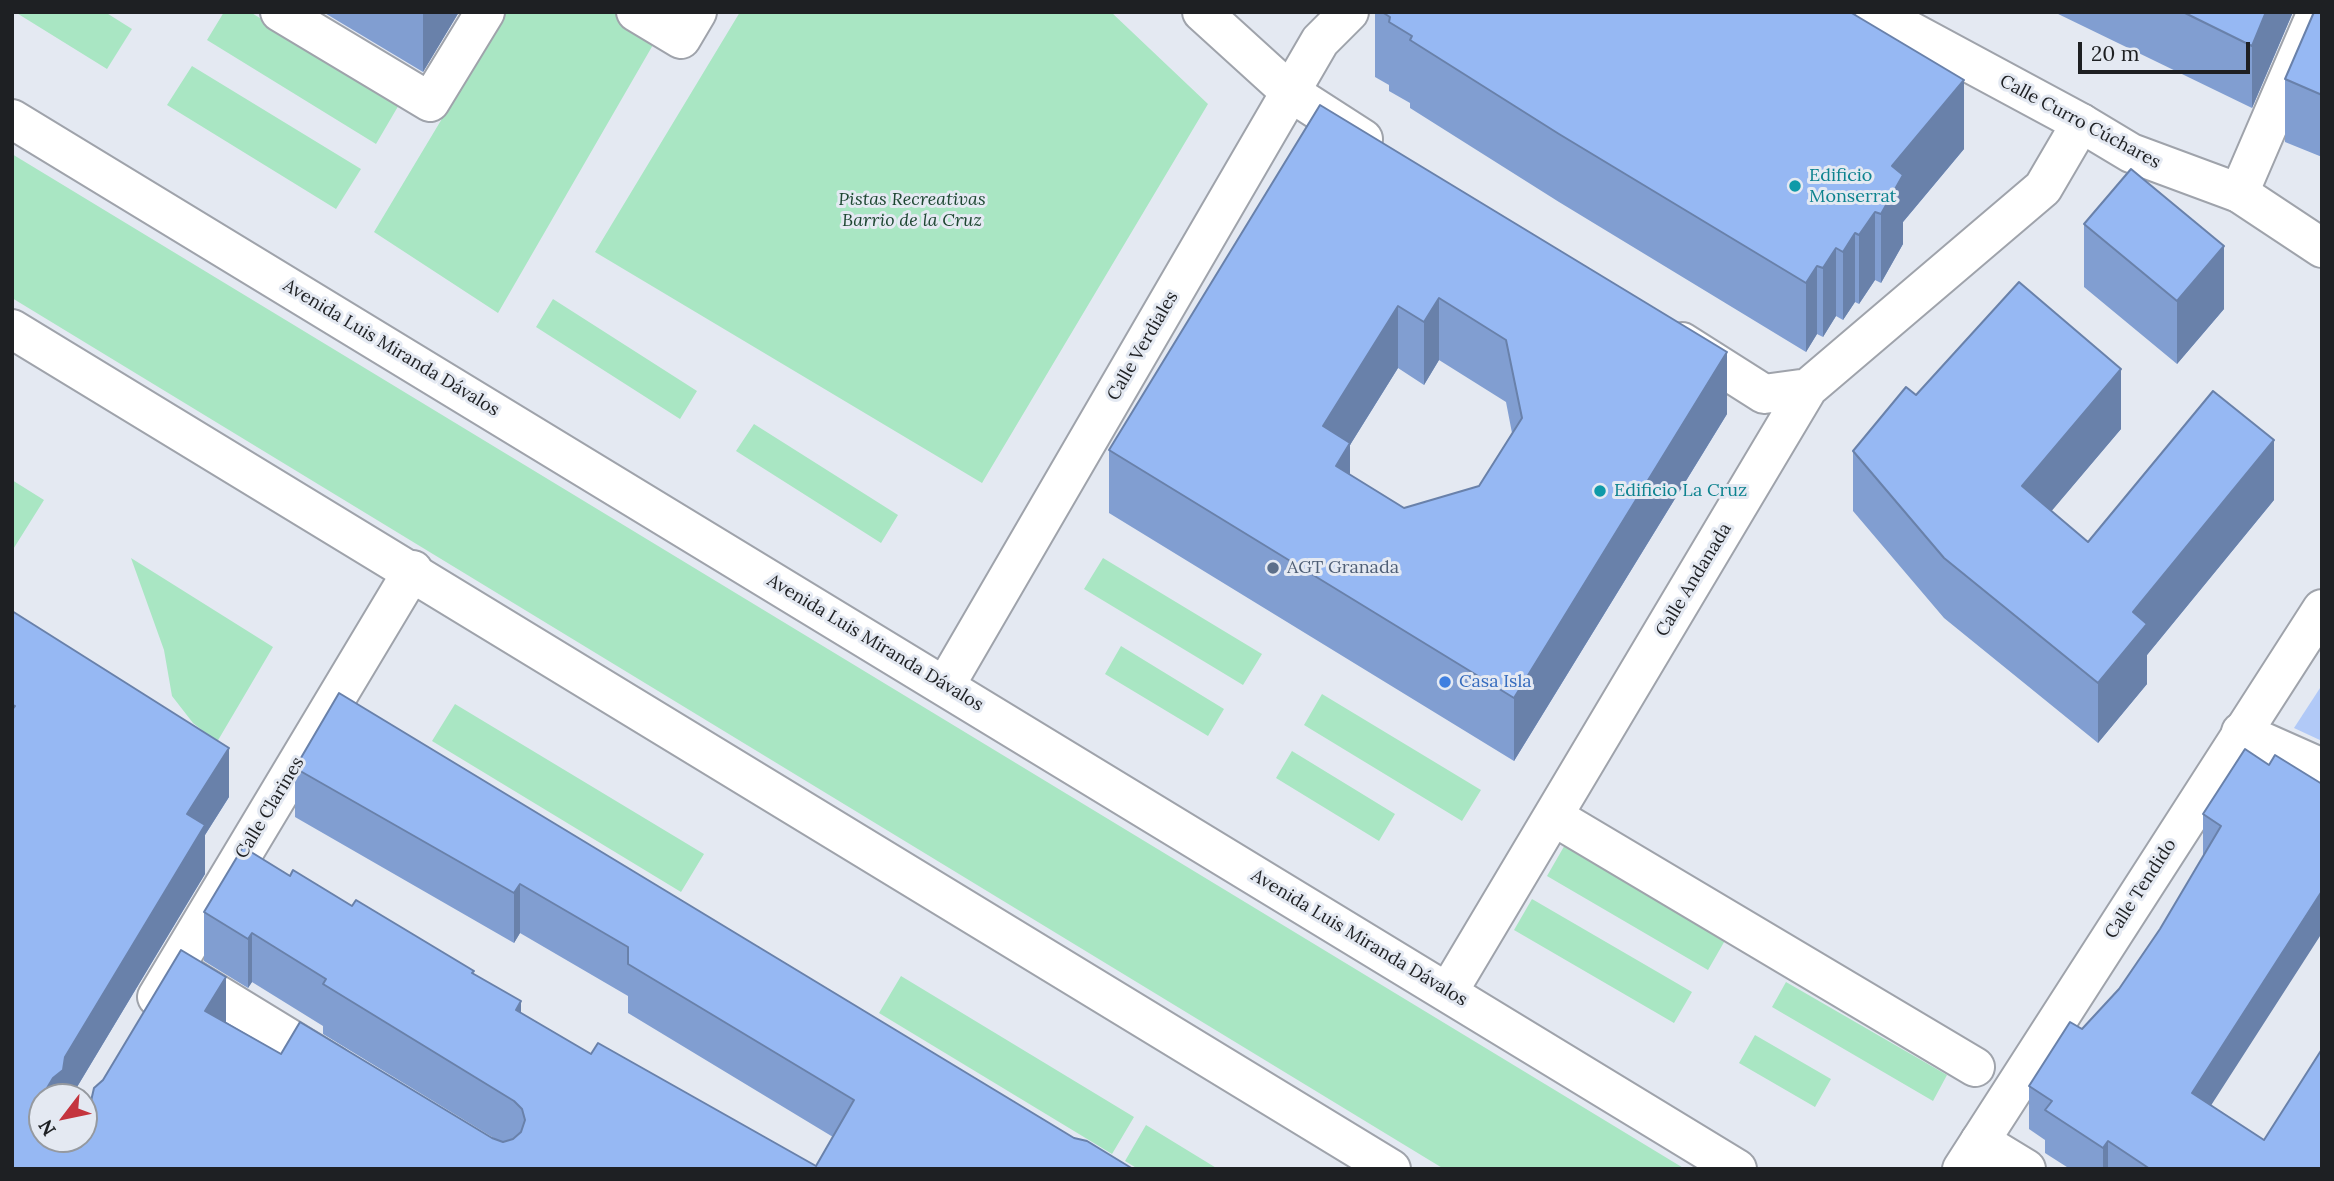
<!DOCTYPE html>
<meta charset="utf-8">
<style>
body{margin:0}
#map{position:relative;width:2334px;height:1181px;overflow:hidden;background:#e4e9f2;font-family:Lora,serif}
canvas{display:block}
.frame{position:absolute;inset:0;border:14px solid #1e2023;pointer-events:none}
.north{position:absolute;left:28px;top:1083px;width:70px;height:70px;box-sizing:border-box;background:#e4e9f2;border:2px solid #95999f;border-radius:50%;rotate:238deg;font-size:19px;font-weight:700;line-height:28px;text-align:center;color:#1e2023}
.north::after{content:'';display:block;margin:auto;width:24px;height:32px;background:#c4343e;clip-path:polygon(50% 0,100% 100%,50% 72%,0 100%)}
.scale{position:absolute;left:2078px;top:42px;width:172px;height:32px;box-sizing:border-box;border:4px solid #1e2023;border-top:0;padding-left:9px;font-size:21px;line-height:24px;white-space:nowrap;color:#1e2023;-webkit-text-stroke:5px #e4e9f2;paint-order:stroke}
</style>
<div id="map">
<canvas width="2334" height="1181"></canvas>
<div class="frame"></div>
<div class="north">N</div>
<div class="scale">20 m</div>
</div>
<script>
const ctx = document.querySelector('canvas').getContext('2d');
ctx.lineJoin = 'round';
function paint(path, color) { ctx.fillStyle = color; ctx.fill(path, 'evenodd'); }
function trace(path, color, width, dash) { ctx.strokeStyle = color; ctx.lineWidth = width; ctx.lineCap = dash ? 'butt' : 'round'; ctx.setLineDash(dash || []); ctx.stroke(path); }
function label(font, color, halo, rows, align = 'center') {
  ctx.font = font + ' Lora,serif'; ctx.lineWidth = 6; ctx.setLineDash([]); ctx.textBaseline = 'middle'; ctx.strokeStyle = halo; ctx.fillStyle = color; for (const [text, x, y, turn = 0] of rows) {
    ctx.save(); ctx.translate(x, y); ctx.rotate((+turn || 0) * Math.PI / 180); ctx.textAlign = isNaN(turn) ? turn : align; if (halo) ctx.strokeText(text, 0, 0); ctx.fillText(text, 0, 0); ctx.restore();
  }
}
paint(new Path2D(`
 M 15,12 L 105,12 L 132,29 L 107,69 Z
 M 224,12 L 250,12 L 400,103 L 376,144 L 207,40 Z
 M 506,12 L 672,12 L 498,313 L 374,232 Z
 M 740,12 L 1111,12 L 1208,104 L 982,483 L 595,252 Z
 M 192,66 L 361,169 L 336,209 L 167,105 Z
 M 12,154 L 1685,1169 L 1444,1169 L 12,298 Z
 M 553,299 L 697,391 L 680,419 L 536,327 Z
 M 754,424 L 898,515 L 881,543 L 736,451 Z
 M 12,480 L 44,500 L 12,551 Z
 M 131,558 L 273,647 L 217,742 L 193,723 L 172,696 L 164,650 Z
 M 1103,558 L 1262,654 L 1243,685 L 1084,589 Z
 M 1121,646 L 1224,709 L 1208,736 L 1105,674 Z
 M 1322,694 L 1481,790 L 1462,821 L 1304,725 Z
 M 455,704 L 704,854 L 681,892 L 432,741 Z
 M 1292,751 L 1395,814 L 1379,841 L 1276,778 Z
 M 1566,843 L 1727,937 L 1708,970 L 1547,876 Z
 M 1532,899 L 1692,992 L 1674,1023 L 1514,930 Z
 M 901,976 L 1134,1117 L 1112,1154 L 879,1013 Z
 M 1786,982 L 1947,1075 L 1933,1101 L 1772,1007 Z
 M 1755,1035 L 1831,1079 L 1815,1107 L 1739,1063 Z
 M 1146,1125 L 1218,1169 L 1138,1169 L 1125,1161 Z`), '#a9e6c3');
paint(new Path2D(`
 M 2322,685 L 2322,741 L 2294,728 Z`), '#b1c9f7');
const street = new Path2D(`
 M 280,12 L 430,102 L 485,12
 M 636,12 L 681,39 L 697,12
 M 1202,12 L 1290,92 L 1363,139
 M 2239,193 L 2317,12
 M 1682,342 L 1764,394 L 1808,388
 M 2241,732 L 2322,768
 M 1553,816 L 1975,1067
 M 182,973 L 334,1066
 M 1448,992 L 1808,388 L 2043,188 L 2081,123
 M 157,997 L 413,570
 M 1980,1141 L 2026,1169`);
const secondary = new Path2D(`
 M 1875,12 L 2081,123 L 2131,153 L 2239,193 L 2322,248
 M 945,686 L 1320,41 L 1349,12
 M 1962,1169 L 2322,609`);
const primary = new Path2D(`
 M 12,119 L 1737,1169
 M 12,329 C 473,606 931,889 1391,1169`);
trace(street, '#9fa3ab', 42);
trace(secondary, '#9fa3ab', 42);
trace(primary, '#9fa3ab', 42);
trace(street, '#fff', 38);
trace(secondary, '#fff', 38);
trace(primary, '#fff', 38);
paint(new Path2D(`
 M 323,12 L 459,12 L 423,72 Z
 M 1375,12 L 1850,12 L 1964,149 L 1903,222 L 1903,244 L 1881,283 L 1875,280 L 1859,304 L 1855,302 L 1843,320 L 1836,316 L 1823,337 L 1817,334 L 1806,352 L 1559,202 L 1410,108 L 1410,103 L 1389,91 L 1389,85 L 1375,77 Z
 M 2054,12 L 2293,12 L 2252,108 Z
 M 2322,12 L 2322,157 L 2285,142 L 2285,79 Z
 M 1320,105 L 1727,414 L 1514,761 L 1109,513 L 1109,450 ZM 1439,360 L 1506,402 L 1512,433 L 1479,486 L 1404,508 L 1350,475 L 1350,445 L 1398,368 L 1424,385 Z
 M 2084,224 L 2224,309 L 2177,364 L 2084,287 Z
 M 1916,395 L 2121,429 L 2051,511 L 2088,542 L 2274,500 L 2147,655 L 2147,684 L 2098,743 L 1944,618 L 1853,511 L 1853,451 Z
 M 12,611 L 229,797 L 205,835 L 205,874 L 71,1097 L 42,1097 L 42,1139 L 46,1139 L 53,1142 L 64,1139 L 226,1022 L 281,1054 L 497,1140 L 323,1034 L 323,1026 L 252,982 L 248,988 L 204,961 L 204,912 L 290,876 L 352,906 L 474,974 L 521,1013 L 591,1054 L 816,1166 L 833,1137 L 628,1013 L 628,996 L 520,933 L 514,943 L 295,817 L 295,768 L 1074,1138 L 1133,1169 L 12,1169 Z
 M 2245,749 L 2211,1105 L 2264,1140 L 2322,1169 L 2070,1169 L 2045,1153 L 2045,1140 L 2029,1129 L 2029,1086 L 2119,989 L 2160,929 L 2203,856 L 2203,814 Z`), '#819ed1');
paint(new Path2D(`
 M 423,12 L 459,12 L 423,72 Z
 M 2266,12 L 2293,12 L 2252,108 L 2252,46 Z
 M 1964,80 L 1964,149 L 1903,222 L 1903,244 L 1881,283 L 1881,214 L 1892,166 Z
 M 1875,212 L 1875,280 L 1859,304 L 1859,235 Z
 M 1855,233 L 1855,302 L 1843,320 L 1843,252 Z
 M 2224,246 L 2224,309 L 2177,364 L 2177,301 Z
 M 1836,248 L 1836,316 L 1823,337 L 1823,268 Z
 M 1817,266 L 1817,334 L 1806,352 L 1806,283 Z
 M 1439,298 L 1439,360 L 1424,385 L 1424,322 Z
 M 1398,306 L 1398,368 L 1350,445 L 1350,505 L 1336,529 L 1323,426 Z
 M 1727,352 L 1727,414 L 1514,761 L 1514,698 Z
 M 2121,369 L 2121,429 L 2022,546 L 2022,486 Z
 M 2274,440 L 2274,500 L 2147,655 L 2147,684 L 2098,743 L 2098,683 L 2133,612 Z
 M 229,748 L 229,797 L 205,835 L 205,874 L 71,1097 L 42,1097 L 187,814 Z
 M 520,884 L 520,933 L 514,943 L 514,893 Z
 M 2322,891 L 2322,933 L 2192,1135 L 2192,1093 Z
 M 252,933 L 252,982 L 248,988 L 248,939 Z
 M 226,977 L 226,1026 L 205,1011 Z
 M 521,1001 L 521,1050 L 516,1010 Z
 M 42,1097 L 42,1139 L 46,1139 L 35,1158 L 32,1119 L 35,1108 Z
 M 2108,1141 L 2108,1169 L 2103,1169 L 2103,1148 Z`), '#6981aa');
const building = new Path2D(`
 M 1382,12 L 1850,12 L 1964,80 L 1892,166 L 1903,175 L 1881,214 L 1875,212 L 1859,235 L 1855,233 L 1843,252 L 1836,248 L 1823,268 L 1817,266 L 1806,283 L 1559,134 L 1410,40 L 1412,36 L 1389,22 L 1390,17 Z
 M 2183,12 L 2266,12 L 2252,46 Z
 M 2314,12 L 2322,12 L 2322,95 L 2285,79 Z
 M 1320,105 L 1727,352 L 1514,698 L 1109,450 ZM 1439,298 L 1506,340 L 1522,418 L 1479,486 L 1404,508 L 1336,466 L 1350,443 L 1323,426 L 1398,306 L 1424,322 Z
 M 2131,169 L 2224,246 L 2177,301 L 2084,224 Z
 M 2019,282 L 2121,369 L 2022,486 L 2088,542 L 2213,391 L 2274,440 L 2133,612 L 2147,624 L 2098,683 L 1944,558 L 1853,451 L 1906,387 L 1916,395 Z
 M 12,611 L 229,748 L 187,814 L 205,825 L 65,1057 L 63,1070 L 53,1078 L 35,1108 L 32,1119 L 35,1130 L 42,1137 L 42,1139 L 53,1142 L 64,1139 L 84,1139 L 84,1112 L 91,1101 L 94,1088 L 103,1080 L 181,950 L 226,977 L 205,1011 L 281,1054 L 300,1022 L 492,1138 L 503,1142 L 513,1139 L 521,1132 L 525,1120 L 522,1109 L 514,1101 L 323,984 L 326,979 L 252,933 L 248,939 L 204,912 L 243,847 L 290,876 L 293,870 L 352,906 L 356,900 L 474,971 L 472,973 L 521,1001 L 516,1010 L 591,1054 L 598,1043 L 816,1166 L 854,1100 L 628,964 L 628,947 L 520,884 L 514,893 L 295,768 L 339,693 L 1074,1138 L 1087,1141 L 1133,1169 L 12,1169 L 12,710 L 15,706 L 12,705 Z
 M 2245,749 L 2269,765 L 2275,755 L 2322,784 L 2322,891 L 2192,1093 L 2264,1140 L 2322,1049 L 2322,1169 L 2150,1169 L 2108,1141 L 2103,1148 L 2045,1110 L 2052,1101 L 2029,1086 L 2070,1022 L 2082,1029 L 2119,989 L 2160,929 L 2221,826 L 2203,814 Z`);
paint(building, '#96b8f3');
trace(building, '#6981aa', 2);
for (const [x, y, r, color] of [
 [1795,186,7,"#0f9aa8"],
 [1600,491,7,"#0f9aa8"],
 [1273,568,7,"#5c6f8a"],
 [1445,682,7,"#3f7fe0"]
]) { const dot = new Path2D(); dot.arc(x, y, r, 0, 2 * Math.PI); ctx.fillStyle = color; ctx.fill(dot); trace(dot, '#e4e9f2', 2.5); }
label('18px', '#1e2023', '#e4e9f2', [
 ["Calle Curro Cúchares",2080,122,28],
 ["Calle Verdiales",1143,346,-60],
 ["Avenida Luis Miranda Dávalos",391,348,31],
 ["Calle Andanada",1694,580,-59],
 ["Avenida Luis Miranda Dávalos",875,643,31],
 ["Calle Clarines",270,808,-59],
 ["Calle Tendido",2141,889,-57],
 ["Avenida Luis Miranda Dávalos",1359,938,31]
]);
label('18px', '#0d838f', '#e4e9f2', [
 ["Edificio",1809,176],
 ["Monserrat",1809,197],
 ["Edificio La Cruz",1614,491]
], 'left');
label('italic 18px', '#1e4732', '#e4e9f2', [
 ["Pistas Recreativas",912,200],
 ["Barrio de la Cruz",912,221]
]);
label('18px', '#4e5e75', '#e4e9f2', [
 ["AGT Granada",1287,568]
], 'left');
label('18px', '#366cbe', '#e4e9f2', [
 ["Casa Isla",1459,682]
], 'left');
</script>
